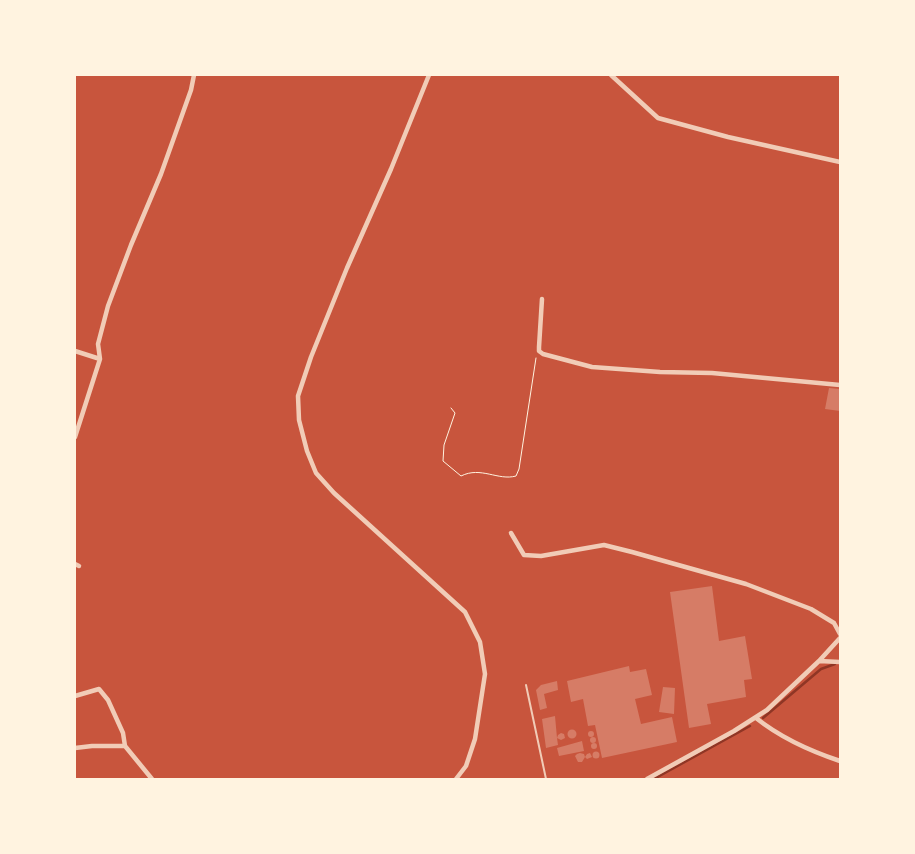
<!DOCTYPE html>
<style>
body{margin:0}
#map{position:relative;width:915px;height:854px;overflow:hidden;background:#c8553d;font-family:Barlow,sans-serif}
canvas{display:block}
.frame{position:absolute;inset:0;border:76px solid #fff3e0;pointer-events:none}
</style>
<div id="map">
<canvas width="915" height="854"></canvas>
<div class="frame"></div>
</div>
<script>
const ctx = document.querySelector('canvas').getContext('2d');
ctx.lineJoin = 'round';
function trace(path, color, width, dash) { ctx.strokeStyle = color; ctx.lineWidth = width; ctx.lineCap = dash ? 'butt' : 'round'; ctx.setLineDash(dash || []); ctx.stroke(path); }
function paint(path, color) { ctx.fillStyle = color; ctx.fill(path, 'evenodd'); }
trace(new Path2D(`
 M 763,718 L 821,669 L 835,664
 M 654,779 L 750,726`), '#8f3625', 2.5);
paint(new Path2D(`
 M 829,388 L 840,389 L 840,411 L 825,409 Z
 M 712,586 L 719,641 L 745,636 L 752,679 L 744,680 L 746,697 L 707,704 L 711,724 L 689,728 L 670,592 Z
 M 629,666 L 630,672 L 646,669 L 652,695 L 635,699 L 641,724 L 672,717 L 677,742 L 602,758 L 595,725 L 588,726 L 583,699 L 571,702 L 567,681 Z
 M 557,681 L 558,690 L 544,694 L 547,708 L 540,710 L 536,690 L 541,685 Z
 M 663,687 L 675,688 L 674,714 L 659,712 Z
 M 555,716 L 557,738 L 558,735 L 561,733 L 564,734 L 565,738 L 561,740 L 557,738 L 558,745 L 546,748 L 542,719 Z
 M567.5 734a4.5 4.5 0 1 1 9 0a4.5 4.5 0 1 1-9 0Z
 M588 734a3 3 0 1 1 6 0a3 3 0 1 1-6 0Z
 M590 740a3 3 0 1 1 6 0a3 3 0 1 1-6 0Z
 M 582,741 L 584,751 L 559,756 L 557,748 Z
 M591 746a3 3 0 1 1 6 0a3 3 0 1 1-6 0Z
 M592.5 755a3.5 3.5 0 1 1 7 0a3.5 3.5 0 1 1-7 0Z
 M 580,753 L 584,754 L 585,757 L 587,754 L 590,753 L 592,757 L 587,759 L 585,757 L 582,762 L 578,762 L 575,756 L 577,754 Z`), '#d67c66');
trace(new Path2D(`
 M 451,408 L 455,413 L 444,445 L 443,461 L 461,476 C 481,466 498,481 516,476 L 519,469 L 536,358`), '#fff3e0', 1);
trace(new Path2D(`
 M 526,685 L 546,779`), '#f1ccb7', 2);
trace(new Path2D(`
 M 429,75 L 391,169 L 347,268 L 311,357 L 298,396 L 299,420 L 307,451 L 316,473 L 334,493 L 465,612 L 480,642 L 485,674 L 475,739 L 466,766 L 456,779
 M 611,75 L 658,118 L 728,137 L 840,162
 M 542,299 L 539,347 L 539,351 L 543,354 L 592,367 L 660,372 L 712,373 L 840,385
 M 75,351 L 100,359
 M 75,437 L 100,359 L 98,344 L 108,306 L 131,245 L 161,174 L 191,90 L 194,75
 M 511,533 L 524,555 L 541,556 L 604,545 L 632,552 L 746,584 L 811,609 L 834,623 L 840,634
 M 75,564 L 79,566
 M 819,661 L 840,662
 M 75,696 L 99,689 L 108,700 L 123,733 L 125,746 L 152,779
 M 756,718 C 781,738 810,751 840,761
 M 75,748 L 92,746 L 125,746
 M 647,779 L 734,731 L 767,710 L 819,661 L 840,638`), '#f1ccb7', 4.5);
</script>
